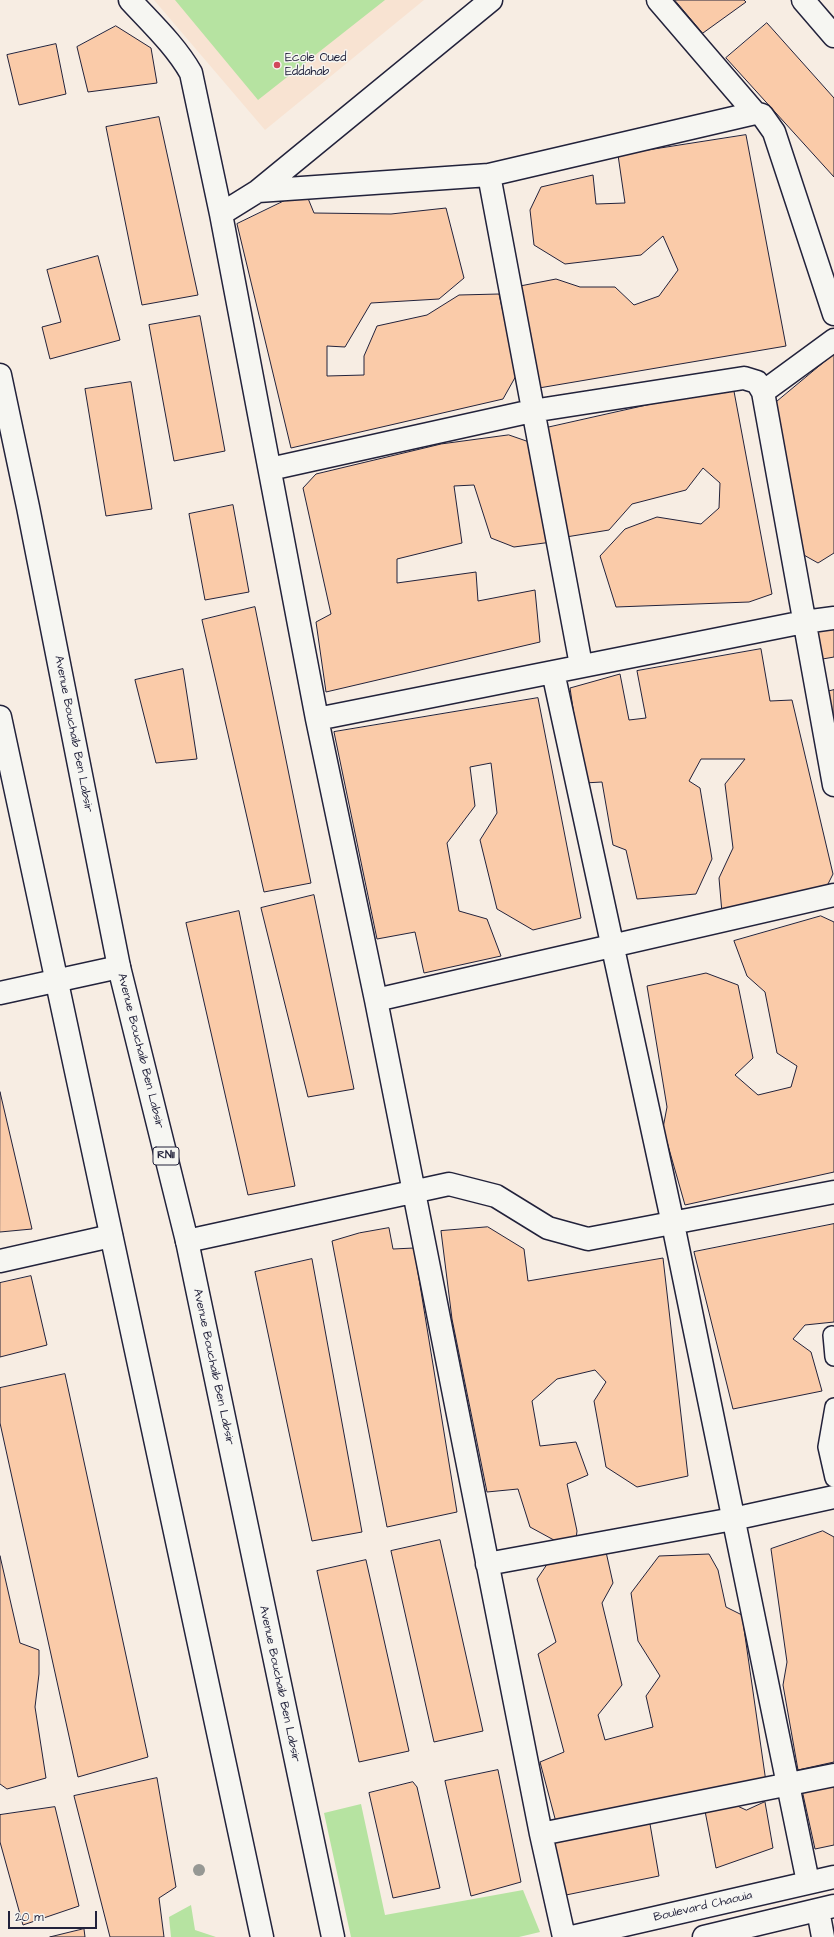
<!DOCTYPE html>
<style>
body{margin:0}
#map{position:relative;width:834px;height:1937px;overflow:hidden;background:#f7ede3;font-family:"Architects Daughter",sans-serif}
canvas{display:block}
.scale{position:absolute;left:8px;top:1911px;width:89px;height:18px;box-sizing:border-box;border:2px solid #22223b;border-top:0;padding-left:5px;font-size:12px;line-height:14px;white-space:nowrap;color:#22223b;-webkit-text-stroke:3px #f6f6f2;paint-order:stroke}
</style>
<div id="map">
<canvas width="834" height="1937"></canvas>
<div class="scale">20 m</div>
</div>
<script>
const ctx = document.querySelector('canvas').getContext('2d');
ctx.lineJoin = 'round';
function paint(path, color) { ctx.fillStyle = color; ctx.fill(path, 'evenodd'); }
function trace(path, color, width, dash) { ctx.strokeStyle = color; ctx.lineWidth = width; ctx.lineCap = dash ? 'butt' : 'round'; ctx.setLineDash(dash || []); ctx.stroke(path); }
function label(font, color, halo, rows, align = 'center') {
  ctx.font = font + ' "Architects Daughter",sans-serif'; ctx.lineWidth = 3; ctx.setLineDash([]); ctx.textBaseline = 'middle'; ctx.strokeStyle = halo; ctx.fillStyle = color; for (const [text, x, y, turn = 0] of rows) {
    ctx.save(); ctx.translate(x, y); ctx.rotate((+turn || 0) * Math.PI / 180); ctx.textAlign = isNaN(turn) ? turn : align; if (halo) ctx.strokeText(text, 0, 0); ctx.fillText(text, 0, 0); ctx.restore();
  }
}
paint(new Path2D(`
 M 154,0 L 424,0 L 265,130 Z`), '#f8e3d2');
paint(new Path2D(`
 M 175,0 L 385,0 L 258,100 Z
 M 361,1804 L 385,1915 L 523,1890 L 540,1932 L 519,1937 L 351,1937 L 324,1813 Z
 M 191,1905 L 195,1930 L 216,1937 L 171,1937 L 169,1917 Z`), '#b6e3a1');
const building = new Path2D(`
 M 675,0 L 744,0 L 746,2 L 703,33 Z
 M 767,23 L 834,98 L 834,177 L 726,58 Z
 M 116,26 L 151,48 L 157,83 L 88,92 L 77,47 Z
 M 56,44 L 66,94 L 19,105 L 7,55 Z
 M 159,117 L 198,295 L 142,305 L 106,127 Z
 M 746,135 L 786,346 L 533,389 L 520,286 L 556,279 L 580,287 L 615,287 L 634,305 L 659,296 L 678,270 L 663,236 L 641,255 L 565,264 L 534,245 L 530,210 L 541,187 L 593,175 L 596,204 L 625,203 L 618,155 Z
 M 305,191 L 314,213 L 391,214 L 446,208 L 464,278 L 439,299 L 371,303 L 345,347 L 327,346 L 327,376 L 364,375 L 364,356 L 377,326 L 427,315 L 459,295 L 499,294 L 517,374 L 503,399 L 291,448 L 237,224 Z
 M 98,256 L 120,340 L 50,359 L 42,327 L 61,322 L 47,270 Z
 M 200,316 L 225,451 L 174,461 L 149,325 Z
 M 834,354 L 834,553 L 818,563 L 795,550 L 768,409 Z
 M 131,382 L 152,509 L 106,516 L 85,389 Z
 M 733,386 L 772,594 L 749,602 L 616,607 L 600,556 L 625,529 L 657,517 L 701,524 L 719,508 L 720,483 L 703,468 L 686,490 L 632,504 L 609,530 L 566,537 L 546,428 Z
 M 509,435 L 535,444 L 552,542 L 514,547 L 491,538 L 474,485 L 454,486 L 462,543 L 397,559 L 397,583 L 476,572 L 478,601 L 535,590 L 540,642 L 326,692 L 316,622 L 331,614 L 303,488 L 316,474 L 441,444 Z
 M 233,505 L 249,592 L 205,600 L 189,514 Z
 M 255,607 L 311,883 L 264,892 L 202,620 Z
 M 834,625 L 834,657 L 817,660 L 812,629 Z
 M 761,649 L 770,701 L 792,700 L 833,874 L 821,898 L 722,913 L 719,878 L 733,848 L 725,784 L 745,759 L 701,759 L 689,781 L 700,788 L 712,859 L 696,894 L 637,899 L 626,850 L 613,845 L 602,782 L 584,783 L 570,688 L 620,674 L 629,720 L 646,718 L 637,671 Z
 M 183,669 L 197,759 L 156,763 L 135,680 Z
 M 834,690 L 834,733 L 826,692 Z
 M 538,698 L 581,918 L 533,930 L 497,909 L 480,840 L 497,813 L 491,763 L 470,767 L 475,806 L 447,843 L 459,911 L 487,919 L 501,956 L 424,973 L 415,932 L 377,939 L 334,732 Z
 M 314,895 L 354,1089 L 308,1097 L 261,908 Z
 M 239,911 L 295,1186 L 248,1195 L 186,923 Z
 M 821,916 L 834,922 L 834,1172 L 685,1205 L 663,1128 L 667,1107 L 647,986 L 706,973 L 738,985 L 753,1058 L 735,1075 L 758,1095 L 791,1087 L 797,1066 L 777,1053 L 765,992 L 747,976 L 734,941 Z
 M 0,1092 L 32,1229 L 0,1232 Z
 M 834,1224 L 834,1322 L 805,1325 L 793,1339 L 811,1352 L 822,1391 L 733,1409 L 694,1252 Z
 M 488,1227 L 524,1249 L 528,1281 L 663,1258 L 688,1476 L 637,1487 L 606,1467 L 594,1401 L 606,1382 L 595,1370 L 557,1379 L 532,1401 L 540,1446 L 576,1442 L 588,1475 L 567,1484 L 577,1531 L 576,1539 L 563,1545 L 530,1527 L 518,1489 L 487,1492 L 452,1319 L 441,1231 Z
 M 389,1228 L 393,1249 L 414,1248 L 457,1512 L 387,1527 L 332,1241 L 359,1233 Z
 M 312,1259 L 362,1532 L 312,1541 L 255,1272 Z
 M 31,1276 L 47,1345 L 0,1357 L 0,1283 Z
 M 65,1374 L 148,1757 L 78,1777 L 0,1423 L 0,1388 Z
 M 823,1531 L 834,1537 L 834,1762 L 798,1770 L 783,1685 L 787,1662 L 771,1549 Z
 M 440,1540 L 483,1731 L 434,1742 L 391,1551 Z
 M 604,1543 L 613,1583 L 602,1603 L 622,1685 L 598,1715 L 605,1740 L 653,1727 L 646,1696 L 660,1676 L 638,1641 L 631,1593 L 659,1556 L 709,1554 L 718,1570 L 726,1607 L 742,1615 L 766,1782 L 557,1826 L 540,1762 L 564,1752 L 538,1654 L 556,1642 L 537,1579 L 552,1557 Z
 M 0,1556 L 20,1643 L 39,1650 L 39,1674 L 35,1707 L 46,1778 L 7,1789 L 0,1784 Z
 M 366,1560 L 409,1751 L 359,1762 L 317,1571 Z
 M 498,1770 L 521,1882 L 471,1896 L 445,1781 Z
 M 157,1778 L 176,1887 L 159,1898 L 164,1937 L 110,1937 L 74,1796 Z
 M 413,1782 L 417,1787 L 440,1888 L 393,1898 L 369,1793 Z
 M 834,1783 L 834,1845 L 815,1849 L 802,1790 Z
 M 765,1802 L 773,1848 L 716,1868 L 705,1811 L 731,1803 L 746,1810 Z
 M 55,1807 L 79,1906 L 23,1925 L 0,1842 L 0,1815 Z
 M 650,1824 L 659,1876 L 566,1895 L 554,1841 Z
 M 84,1929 L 85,1937 L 50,1937 Z`);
paint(building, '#facba9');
trace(building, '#22223b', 1);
const service = new Path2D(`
 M 832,1335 L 834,1357
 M 834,1407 L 827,1447 L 834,1478`);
const minor = new Path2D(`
 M 130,0 C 151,23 175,45 191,73 L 221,214 L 317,719 L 376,1000 L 541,1834 L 564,1937
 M 658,0 L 755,113
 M 803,0 L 834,36
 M 489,175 L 581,665
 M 258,191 L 489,175 L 755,113 L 762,115 L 774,132 L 834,314
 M 221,214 L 258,191 L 491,0
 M 763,392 L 834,340
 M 270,469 L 532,411 L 744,378 L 757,382 L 763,392 L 834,785
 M 553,672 L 673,1224 L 808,1882
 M 317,719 L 804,622 L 834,618
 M 0,993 L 119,967
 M 376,1000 L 834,895
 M 187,1241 L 449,1184 L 496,1196 L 548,1228 L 588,1239 L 834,1192
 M 0,1261 L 111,1236
 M 487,1564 L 733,1519 L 834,1497
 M 541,1834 L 834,1775
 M 818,1910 L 823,1937
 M 572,1937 L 834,1877
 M 704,1937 L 834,1906`);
const primary = new Path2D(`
 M 0,375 L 28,507 L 119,967 L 187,1241 L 333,1937
 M 0,717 L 262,1937`);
trace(service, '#22223b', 20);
trace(minor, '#22223b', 25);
trace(primary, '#22223b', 25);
trace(service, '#f6f6f2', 17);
trace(minor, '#f6f6f2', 22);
trace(primary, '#f6f6f2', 22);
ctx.fillStyle = '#969894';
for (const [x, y] of [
 [199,1870]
]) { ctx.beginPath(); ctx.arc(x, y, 6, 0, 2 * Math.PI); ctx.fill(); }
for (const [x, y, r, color] of [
 [277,65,4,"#d1495b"]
]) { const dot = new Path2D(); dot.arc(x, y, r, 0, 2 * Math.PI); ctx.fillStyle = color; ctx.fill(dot); trace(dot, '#f6f6f2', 1.5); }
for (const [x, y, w] of [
 [166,1156,26]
]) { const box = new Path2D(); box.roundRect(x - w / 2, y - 9, w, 18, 3); ctx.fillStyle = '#f6f6f2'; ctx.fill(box); trace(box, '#22223b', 1); }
label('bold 11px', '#22223b', null, [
 ["RN11",166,1156]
]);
label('12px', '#22223b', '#f6f6f2', [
 ["Ecole Oued",285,58],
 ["Eddahab",285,72]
], 'left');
label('12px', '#22223b', '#f6f6f2', [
 ["Avenue Bouchaib Ben Labsir",73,734,79],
 ["Avenue Bouchaib Ben Labsir",140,1051,76],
 ["Avenue Bouchaib Ben Labsir",213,1367,78],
 ["Avenue Bouchaib Ben Labsir",279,1684,78],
 ["Boulevard Chaouia",703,1907,-13]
]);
</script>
